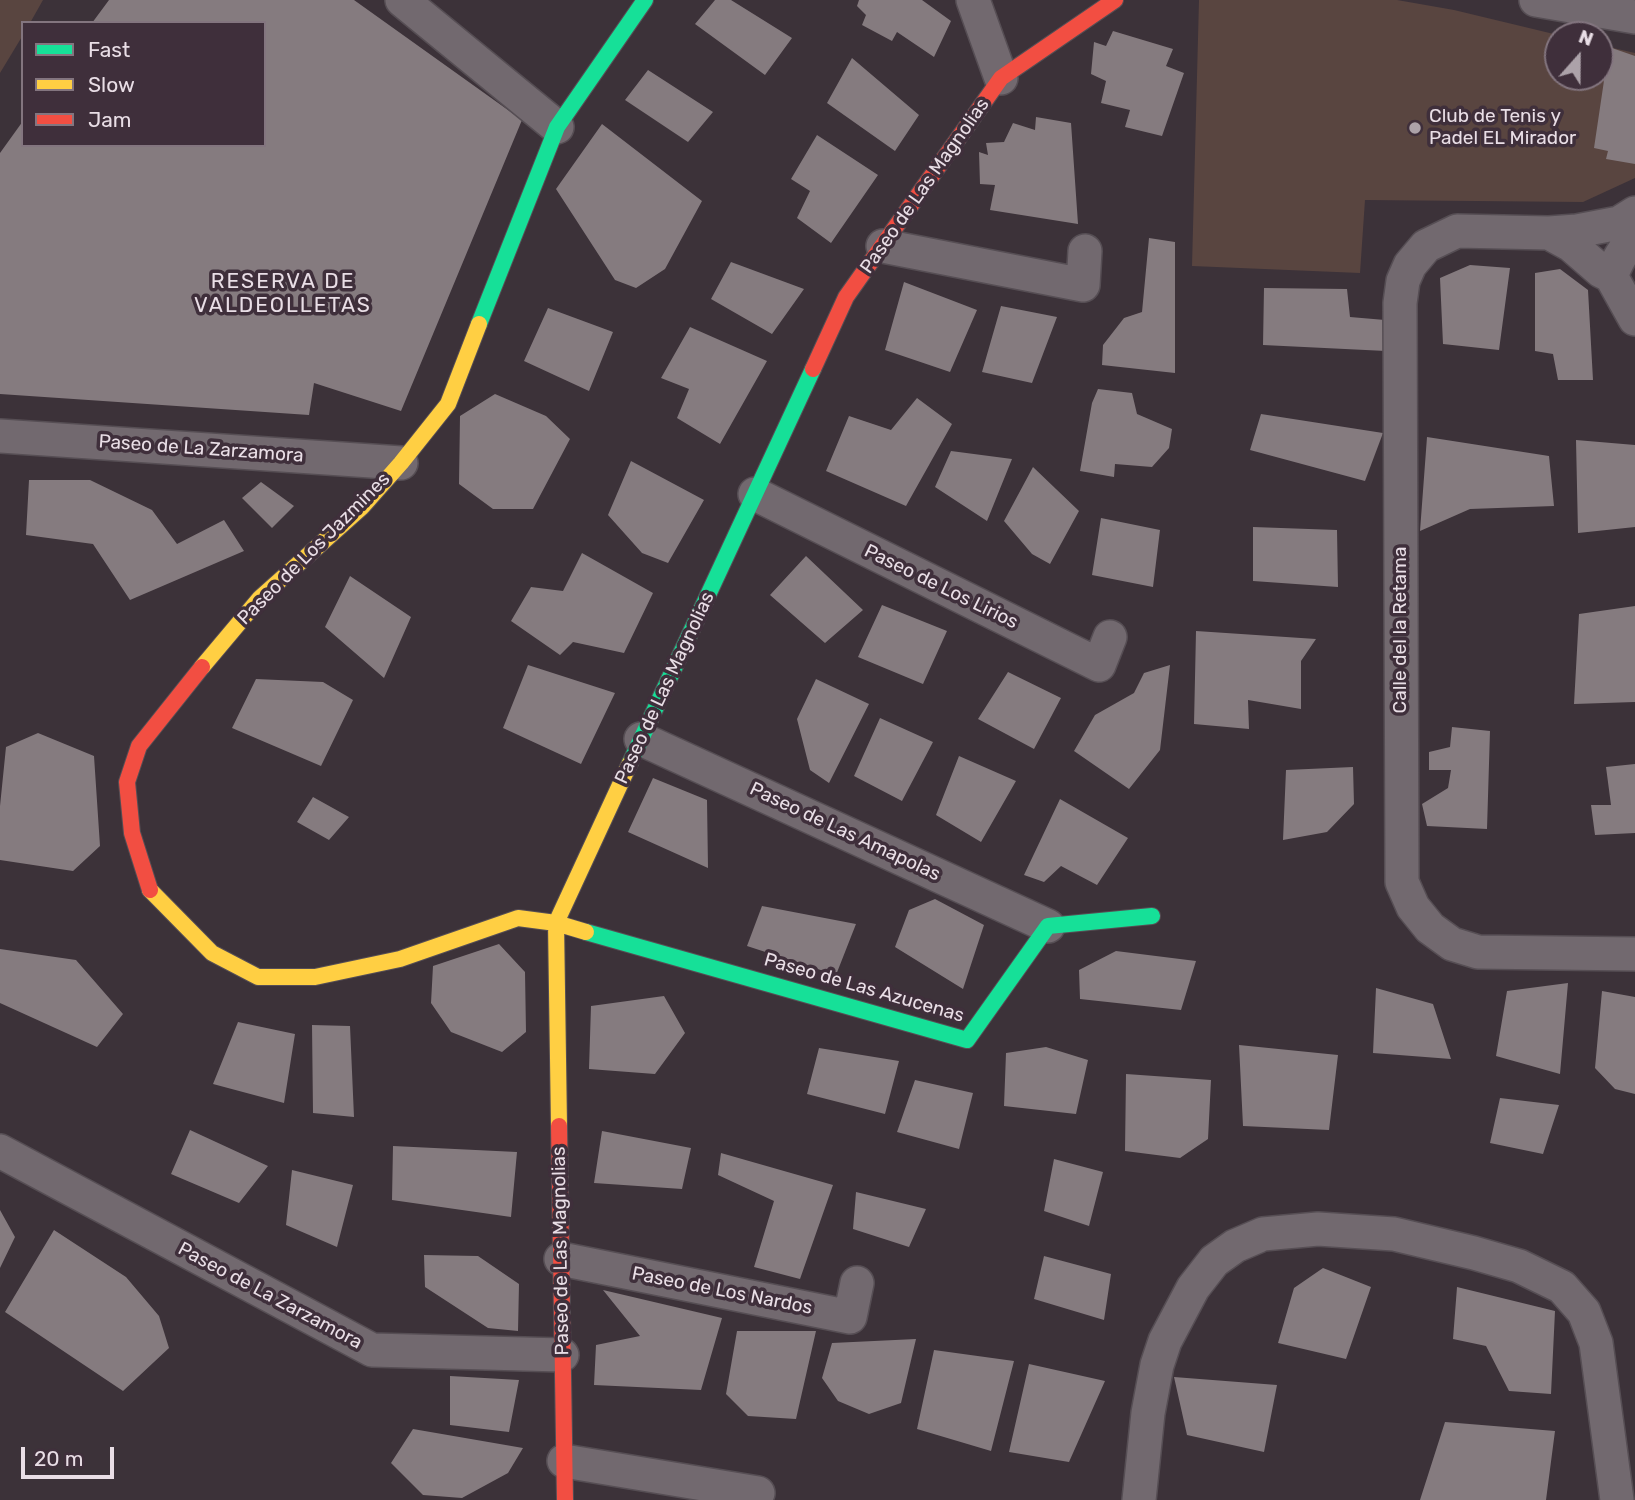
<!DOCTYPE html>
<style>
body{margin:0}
#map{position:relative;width:1635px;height:1500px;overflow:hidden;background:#3c3239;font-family:Rubik,sans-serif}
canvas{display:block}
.legend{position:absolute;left:21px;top:21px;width:245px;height:126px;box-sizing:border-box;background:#3f2f3b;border:2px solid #83757f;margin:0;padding:9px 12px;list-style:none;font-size:21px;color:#e9dee6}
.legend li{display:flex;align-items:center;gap:14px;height:35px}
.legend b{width:35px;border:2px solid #83757f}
.north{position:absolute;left:1544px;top:21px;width:70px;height:70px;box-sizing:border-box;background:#3f2f3b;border:2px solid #83757f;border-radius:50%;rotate:21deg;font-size:19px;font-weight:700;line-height:28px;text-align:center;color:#e9dee6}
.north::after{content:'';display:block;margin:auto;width:24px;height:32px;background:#aca2a9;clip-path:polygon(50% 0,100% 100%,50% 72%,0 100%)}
.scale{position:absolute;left:21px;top:1447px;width:93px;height:32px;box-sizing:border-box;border:4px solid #e9dee6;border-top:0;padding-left:9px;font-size:21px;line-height:24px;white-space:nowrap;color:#e9dee6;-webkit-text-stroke:5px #3f2f3b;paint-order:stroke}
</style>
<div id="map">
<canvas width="1635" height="1500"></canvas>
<ul class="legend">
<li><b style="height:9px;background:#16e098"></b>Fast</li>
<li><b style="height:9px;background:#ffcf43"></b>Slow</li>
<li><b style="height:9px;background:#f24e42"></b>Jam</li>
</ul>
<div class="north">N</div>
<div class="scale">20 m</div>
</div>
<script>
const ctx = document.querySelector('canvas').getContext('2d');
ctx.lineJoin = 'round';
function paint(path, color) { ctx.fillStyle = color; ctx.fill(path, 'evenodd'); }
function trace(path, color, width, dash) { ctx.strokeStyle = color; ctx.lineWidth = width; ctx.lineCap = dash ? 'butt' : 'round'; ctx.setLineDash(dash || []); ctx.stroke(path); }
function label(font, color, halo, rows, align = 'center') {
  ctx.font = font + ' Rubik,sans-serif'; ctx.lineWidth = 7; ctx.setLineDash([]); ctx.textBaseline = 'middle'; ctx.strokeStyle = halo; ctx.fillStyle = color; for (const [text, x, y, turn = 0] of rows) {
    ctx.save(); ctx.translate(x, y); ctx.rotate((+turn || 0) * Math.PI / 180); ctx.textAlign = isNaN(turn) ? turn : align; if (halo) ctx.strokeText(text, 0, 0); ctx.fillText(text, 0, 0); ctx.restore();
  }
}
paint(new Path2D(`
 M 0,0 L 43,0 L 30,23 L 23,23 L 23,35 L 0,73 Z
 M 1199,0 L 1397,0 L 1454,10 L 1558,35 L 1558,77 L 1600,77 L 1600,45 L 1635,53 L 1635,178 L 1583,202 L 1365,200 L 1360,273 L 1192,266 Z`), '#594540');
paint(new Path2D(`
 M 109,0 L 354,0 L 522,120 L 401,411 L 314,383 L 309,415 L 0,394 L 0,153 L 23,121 L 23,145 L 264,145 L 264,23 L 92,23 Z
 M 715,0 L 731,0 L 792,38 L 765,75 L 695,24 Z
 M 859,0 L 922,0 L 951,21 L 934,57 L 897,32 L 892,41 L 862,25 L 866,15 L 857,6 Z
 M 1113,31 L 1173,49 L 1166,66 L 1184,73 L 1162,136 L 1125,127 L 1130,110 L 1101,103 L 1106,81 L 1091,74 L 1094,42 L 1106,46 Z
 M 1609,47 L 1635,56 L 1635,164 L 1606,159 L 1608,151 L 1594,148 Z
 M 852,58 L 919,115 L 895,151 L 827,103 Z
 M 648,70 L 713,112 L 688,142 L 625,100 Z
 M 1036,117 L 1071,123 L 1078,224 L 990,210 L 995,185 L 980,184 L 979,152 L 988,155 L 986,143 L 1004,142 L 1013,123 L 1035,130 Z
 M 602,124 L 702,201 L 665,269 L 636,288 L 615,280 L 556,189 Z
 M 817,135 L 878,175 L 831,243 L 797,218 L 810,191 L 791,179 Z
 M 1149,238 L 1175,242 L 1175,373 L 1102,365 L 1103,345 L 1124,318 L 1142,312 Z
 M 731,262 L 804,289 L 772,334 L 711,299 Z
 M 1470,265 L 1510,268 L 1499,350 L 1443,344 L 1440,278 Z
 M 1560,269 L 1588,290 L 1593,380 L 1558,380 L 1553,354 L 1535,351 L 1535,273 Z
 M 904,282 L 977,310 L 950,372 L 885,350 Z
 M 1264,288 L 1347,289 L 1350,317 L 1385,320 L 1386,351 L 1263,345 Z
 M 1001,306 L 1057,317 L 1032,383 L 982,372 Z
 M 548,308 L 613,332 L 589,391 L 524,361 Z
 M 690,327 L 767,361 L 720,444 L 677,418 L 689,389 L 661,378 Z
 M 1098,389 L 1132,393 L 1137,414 L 1172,429 L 1169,448 L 1152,467 L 1115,464 L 1114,477 L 1080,471 L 1092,403 Z
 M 495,394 L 546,416 L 570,439 L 533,509 L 493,509 L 459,484 L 460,416 Z
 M 917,398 L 952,424 L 906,506 L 826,471 L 849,416 L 891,430 Z
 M 1261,414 L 1383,433 L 1365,481 L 1250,450 Z
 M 1427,437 L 1549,456 L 1554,506 L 1470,509 L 1420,531 Z
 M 1576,440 L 1635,445 L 1635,527 L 1578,533 Z
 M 951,451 L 1012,459 L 987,521 L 935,487 Z
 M 631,461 L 704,500 L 668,563 L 642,553 L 608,515 Z
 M 1033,467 L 1079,511 L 1050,564 L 1032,554 L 1004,521 Z
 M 29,480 L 90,480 L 152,510 L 177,544 L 224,520 L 244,551 L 130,600 L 93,544 L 26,535 Z
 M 261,482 L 294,506 L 272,528 L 242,498 Z
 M 1101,518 L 1160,530 L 1153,587 L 1092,575 Z
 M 1253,527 L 1337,530 L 1338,587 L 1253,581 Z
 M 582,553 L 653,593 L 624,653 L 573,642 L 560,655 L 511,621 L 531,587 L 563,591 Z
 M 806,556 L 863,610 L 825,643 L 770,595 Z
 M 350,576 L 411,617 L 384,678 L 325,627 Z
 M 882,605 L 947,631 L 923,684 L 858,657 Z
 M 1635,606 L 1635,702 L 1574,704 L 1579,614 Z
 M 1196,631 L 1316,639 L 1301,661 L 1301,709 L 1248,700 L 1249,729 L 1194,724 Z
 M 528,665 L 615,693 L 581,764 L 503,728 Z
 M 1170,665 L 1160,750 L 1129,789 L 1074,751 L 1095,715 L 1134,693 L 1144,673 Z
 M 1008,672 L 1061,698 L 1034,749 L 978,719 Z
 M 256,679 L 323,682 L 353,700 L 321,766 L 232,728 Z
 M 816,679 L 869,704 L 829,783 L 810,770 L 797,719 Z
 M 880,718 L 933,742 L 902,801 L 854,776 Z
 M 1452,727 L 1490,731 L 1487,829 L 1427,826 L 1422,804 L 1448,788 L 1451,770 L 1429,770 L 1429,752 L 1450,747 Z
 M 38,733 L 94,756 L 100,846 L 73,871 L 0,860 L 0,806 L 6,747 Z
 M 959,756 L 1016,781 L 981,842 L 936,815 Z
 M 1635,764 L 1635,833 L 1595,835 L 1591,805 L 1611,805 L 1606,767 Z
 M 1353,767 L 1354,804 L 1327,832 L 1283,840 L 1286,770 Z
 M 653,778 L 707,800 L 708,868 L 628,832 Z
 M 313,797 L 349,817 L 329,840 L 297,822 Z
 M 1060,799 L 1128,838 L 1097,885 L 1061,866 L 1044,882 L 1024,875 Z
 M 935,899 L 984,925 L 963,989 L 895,947 L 909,910 Z
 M 762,906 L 856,924 L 836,975 L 747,946 Z
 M 499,944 L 525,972 L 526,1032 L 502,1052 L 451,1032 L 431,1003 L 433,966 Z
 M 0,949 L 76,960 L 123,1014 L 97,1047 L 0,1003 Z
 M 1116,951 L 1196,961 L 1181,1010 L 1080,999 L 1079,970 Z
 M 1568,983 L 1560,1074 L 1496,1056 L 1507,991 Z
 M 1376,988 L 1433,1004 L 1451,1059 L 1373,1053 Z
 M 1602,991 L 1635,997 L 1635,1094 L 1615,1089 L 1595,1068 Z
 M 664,996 L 685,1033 L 655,1074 L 589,1069 L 591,1006 Z
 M 238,1022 L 295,1034 L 284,1103 L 213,1084 Z
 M 312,1025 L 350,1026 L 354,1117 L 313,1113 Z
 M 1239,1045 L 1338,1055 L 1329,1130 L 1243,1126 Z
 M 1046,1047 L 1088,1060 L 1076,1114 L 1004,1106 L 1006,1053 Z
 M 819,1048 L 899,1061 L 885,1114 L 807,1094 Z
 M 1126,1074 L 1211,1080 L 1208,1139 L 1180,1158 L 1125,1151 Z
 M 915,1080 L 973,1093 L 959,1149 L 897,1132 Z
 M 1500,1098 L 1559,1105 L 1543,1154 L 1490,1143 Z
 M 190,1130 L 268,1166 L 239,1203 L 171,1174 Z
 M 602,1131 L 691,1148 L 682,1189 L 594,1183 Z
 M 393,1146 L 517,1152 L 511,1217 L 392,1200 Z
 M 721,1153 L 833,1185 L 800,1279 L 754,1267 L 774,1201 L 718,1175 Z
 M 1054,1159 L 1103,1172 L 1089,1226 L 1044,1211 Z
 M 292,1170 L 353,1185 L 337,1247 L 286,1225 Z
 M 856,1192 L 926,1209 L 909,1247 L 853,1229 Z
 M 0,1210 L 15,1237 L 0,1268 Z
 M 54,1230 L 126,1277 L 159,1316 L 169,1348 L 123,1391 L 5,1312 Z
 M 424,1255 L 478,1256 L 519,1284 L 518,1331 L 488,1328 L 425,1287 Z
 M 1044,1256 L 1111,1274 L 1104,1320 L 1034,1299 Z
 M 1323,1268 L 1371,1287 L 1346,1359 L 1278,1343 L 1294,1288 Z
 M 1457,1287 L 1555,1311 L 1551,1394 L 1509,1391 L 1486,1346 L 1453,1339 Z
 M 603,1290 L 722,1318 L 701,1390 L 594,1385 L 596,1345 L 640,1336 Z
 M 737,1331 L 816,1331 L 796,1419 L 748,1416 L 726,1394 Z
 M 916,1339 L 901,1403 L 869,1414 L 838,1401 L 822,1378 L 832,1343 Z
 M 934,1350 L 1014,1361 L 991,1451 L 917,1429 Z
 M 1029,1364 L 1105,1381 L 1069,1462 L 1009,1452 Z
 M 450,1376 L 519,1380 L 509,1432 L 450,1425 Z
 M 1174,1377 L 1277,1385 L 1264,1452 L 1187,1435 Z
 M 1445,1422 L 1555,1431 L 1546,1500 L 1420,1500 Z
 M 413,1429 L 523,1448 L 508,1473 L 462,1498 L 423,1495 L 391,1463 Z`), '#857b7f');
const street = new Path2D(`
 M 402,0 L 557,127
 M 973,0 L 1001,78
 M 1536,0 L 1635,17
 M 1635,213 L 1619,223 L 1577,231 L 1549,233 L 1457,231 L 1426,246 L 1410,265 L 1403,281 L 1400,303 L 1402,882 L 1413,907 L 1430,928 L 1452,944 L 1478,952 L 1635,954
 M 1549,233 L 1571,245 L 1601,271 L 1611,276 L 1635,319
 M 883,246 L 1083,285 L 1085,251
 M 1611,276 C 1617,262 1623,249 1635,238
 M 0,436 L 401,463
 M 755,494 L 1099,665 L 1110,637
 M 641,739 L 1048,926
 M 0,1151 L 372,1350 L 562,1355
 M 561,1259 L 850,1317 L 857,1283
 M 564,1461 L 758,1493
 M 1139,1500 L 1148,1413 L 1157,1365 L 1165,1341 L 1193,1288 L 1214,1261 L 1235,1246 L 1263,1234 L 1318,1229 L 1394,1234 L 1474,1253 L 1519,1266 L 1562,1287 L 1584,1312 L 1596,1343 L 1617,1500`);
const fast = new Path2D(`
 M 479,324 L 557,127 L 645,0
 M 630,763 L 813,369
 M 586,932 L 967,1040 L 1048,926 L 1152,916`);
const slow = new Path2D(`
 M 202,667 L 260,598 L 362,507 L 401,463 L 448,404 L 479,324
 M 150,890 L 212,953 L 258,977 L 315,977 L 400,959 L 518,918 L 556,923 L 586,932
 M 559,1126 L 556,923 L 630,763`);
const jam = new Path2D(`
 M 813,369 L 846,297 L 1001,78 L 1115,0
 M 150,890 L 132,833 L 127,782 L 139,746 L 202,667
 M 559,1126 L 565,1500`);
trace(street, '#564e54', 36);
trace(fast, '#564e54', 18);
trace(slow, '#564e54', 18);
trace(jam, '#564e54', 18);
trace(street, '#72696f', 33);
trace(fast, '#16e098', 16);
trace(slow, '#ffcf43', 16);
trace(jam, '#f24e42', 16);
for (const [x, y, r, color] of [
 [1415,128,7,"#aca2a9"]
]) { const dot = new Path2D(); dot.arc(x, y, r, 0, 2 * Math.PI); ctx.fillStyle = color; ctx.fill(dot); trace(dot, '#3f2f3b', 2.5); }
label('19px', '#e9dee6', '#3f2f3b', [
 ["Club de Tenis y",1429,117],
 ["Padel EL Mirador",1429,139]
], 'left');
label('19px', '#e9dee6', '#3f2f3b', [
 ["Paseo de Las Magnolias",925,186,-55],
 ["Paseo de La Zarzamora",201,449,4],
 ["Paseo de Los Jazmines",314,549,-45],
 ["Paseo de Los Lirios",941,587,26],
 ["Calle del la Retama",1401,630,-90],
 ["Paseo de Las Magnolias",665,688,-65],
 ["Paseo de Las Amapolas",845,832,25],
 ["Paseo de Las Azucenas",864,988,16],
 ["Paseo de Las Magnolias",561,1251,-91],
 ["Paseo de Los Nardos",722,1291,11],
 ["Paseo de La Zarzamora",270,1296,28]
]);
ctx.letterSpacing = '2px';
label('21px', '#e9dee6', '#3f2f3b', [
 ["RESERVA DE",283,282],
 ["VALDEOLLETAS",283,306]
]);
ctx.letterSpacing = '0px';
</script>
